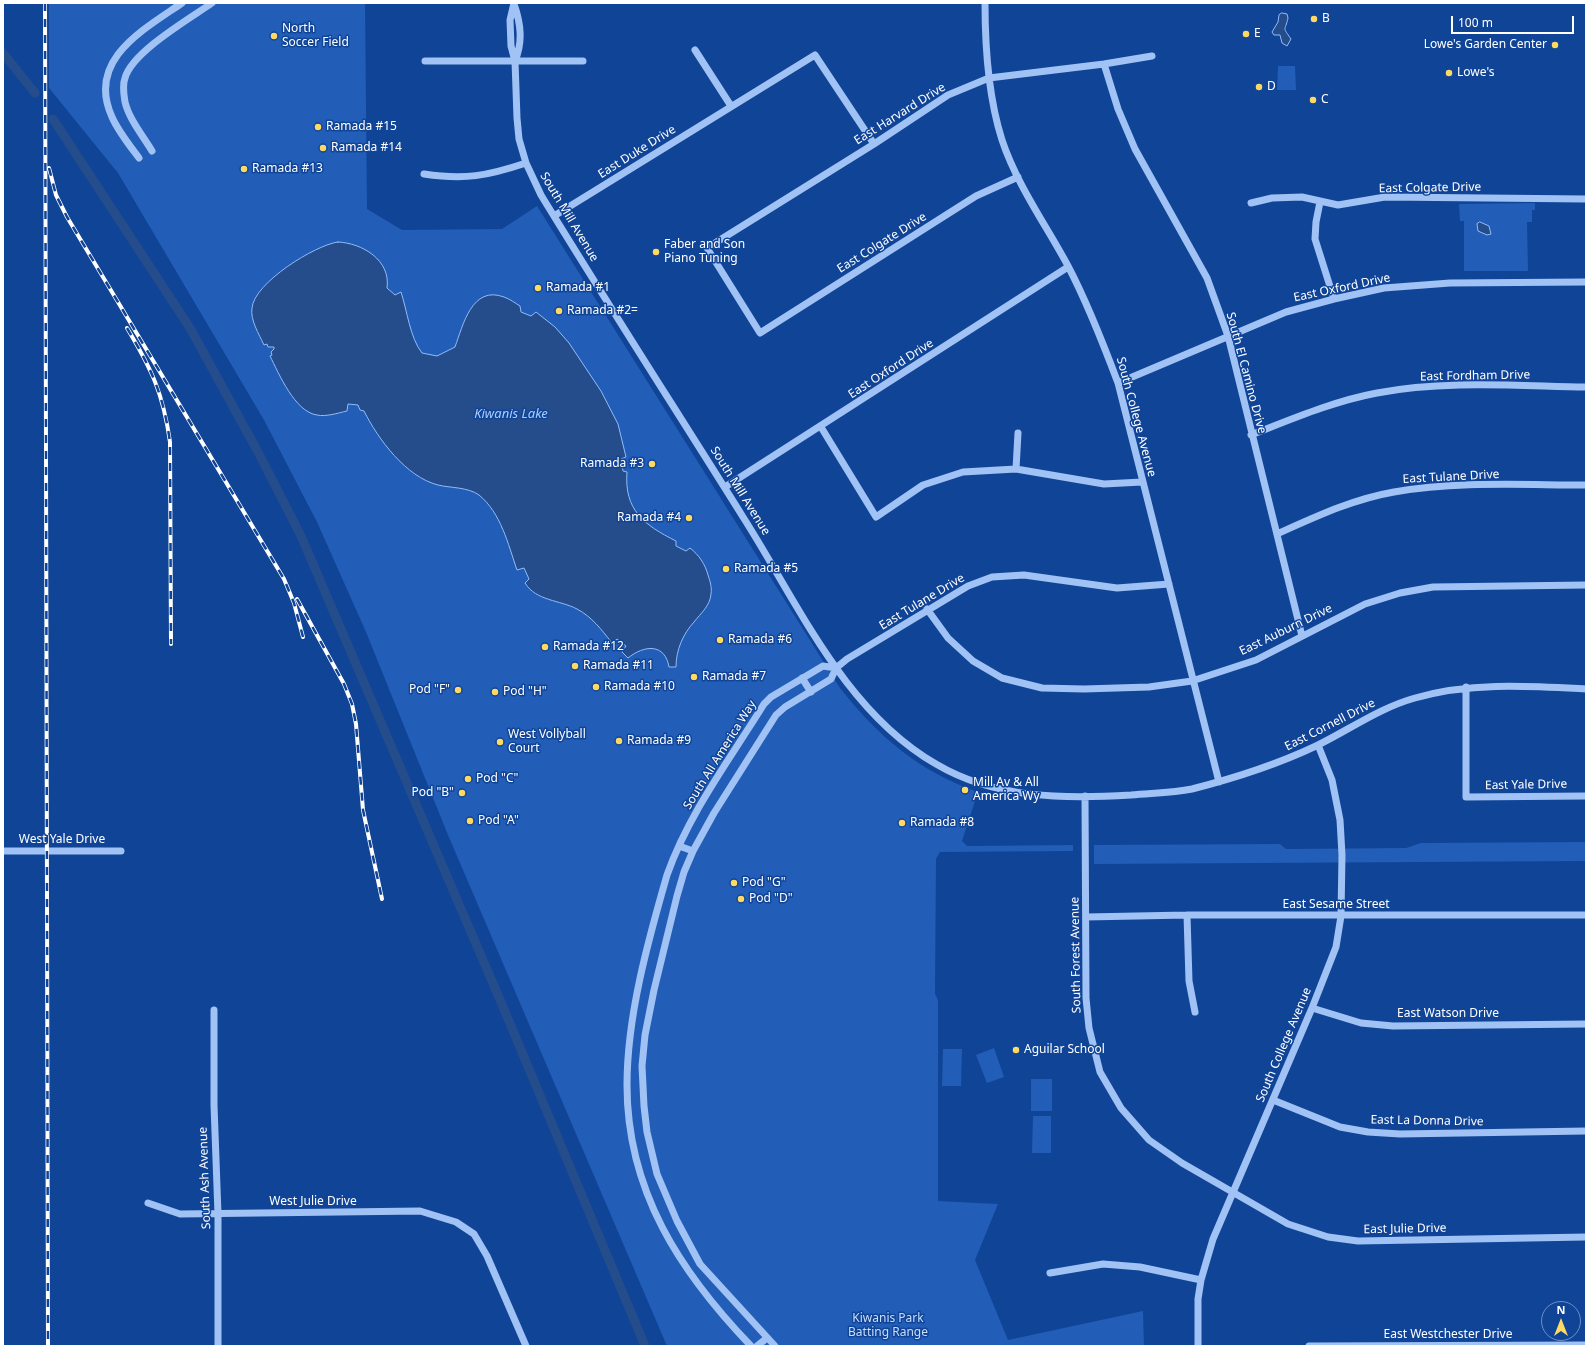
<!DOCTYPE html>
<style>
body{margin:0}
#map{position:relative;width:1589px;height:1349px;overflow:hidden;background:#104497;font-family:"Noto Sans",sans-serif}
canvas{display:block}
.frame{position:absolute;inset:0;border:4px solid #fff;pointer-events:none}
.north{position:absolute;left:1541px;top:1301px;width:40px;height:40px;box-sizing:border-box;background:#104497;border:1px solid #708fc1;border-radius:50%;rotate:0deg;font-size:11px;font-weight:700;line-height:16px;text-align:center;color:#fff}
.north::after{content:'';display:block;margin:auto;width:14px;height:18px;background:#ffda63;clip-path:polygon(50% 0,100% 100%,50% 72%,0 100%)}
.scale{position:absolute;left:1451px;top:16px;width:123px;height:18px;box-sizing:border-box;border:2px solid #fff;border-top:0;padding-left:5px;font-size:12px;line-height:14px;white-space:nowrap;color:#fff;-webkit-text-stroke:3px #104497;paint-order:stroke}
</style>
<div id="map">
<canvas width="1589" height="1349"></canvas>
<div class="frame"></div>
<div class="north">N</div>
<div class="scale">100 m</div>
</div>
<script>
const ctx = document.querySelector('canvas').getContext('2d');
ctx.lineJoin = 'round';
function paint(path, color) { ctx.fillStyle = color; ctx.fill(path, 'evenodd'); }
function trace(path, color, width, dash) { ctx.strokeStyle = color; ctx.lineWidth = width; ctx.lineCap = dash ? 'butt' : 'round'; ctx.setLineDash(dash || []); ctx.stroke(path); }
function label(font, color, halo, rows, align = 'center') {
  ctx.font = font + ' "Noto Sans",sans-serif'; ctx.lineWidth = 3; ctx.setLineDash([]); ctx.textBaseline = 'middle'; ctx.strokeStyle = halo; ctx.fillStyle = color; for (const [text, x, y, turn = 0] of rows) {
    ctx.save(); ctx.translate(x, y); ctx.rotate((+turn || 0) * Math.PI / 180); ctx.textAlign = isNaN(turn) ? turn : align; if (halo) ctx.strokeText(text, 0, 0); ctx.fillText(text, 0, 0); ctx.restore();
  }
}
paint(new Path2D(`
 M 49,3 L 365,3 L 367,209 L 402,230 L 502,229 L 537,206 L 840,688 C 879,737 918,771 978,792 L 962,841 L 967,846 L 1073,845 L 1073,851 L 940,852 L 936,859 L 935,994 L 938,1000 L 938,1201 L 998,1204 L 975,1260 L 1008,1340 L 1143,1311 L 1144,1346 L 667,1346 L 448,835 L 366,632 L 317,522 L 264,420 L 118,173 L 49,88 Z
 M 1278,66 L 1295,66 L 1296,90 L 1277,90 Z
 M 1535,203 L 1535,210 L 1532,210 L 1532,222 L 1527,222 L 1528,271 L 1464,271 L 1464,221 L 1460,221 L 1459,204 Z
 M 1586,842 L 1586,861 L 1094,864 L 1094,845 L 1280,844 L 1286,849 L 1406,848 L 1421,843 Z
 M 994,1048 L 1004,1077 L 987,1083 L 976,1055 Z
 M 943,1049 L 962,1049 L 961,1086 L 942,1086 Z
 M 1031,1079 L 1052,1079 L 1052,1111 L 1031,1111 Z
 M 1033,1116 L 1051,1116 L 1051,1153 L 1032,1153 Z`), '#225db7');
const water = new Path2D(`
 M 1282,13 L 1287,14 L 1288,18 C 1285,32 1282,26 1291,39 L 1287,46 L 1282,43 L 1280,35 L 1274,35 L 1272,32 L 1278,22 L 1279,15 Z
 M 1480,222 L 1489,226 L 1491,234 L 1487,235 L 1478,231 L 1477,224 Z
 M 338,242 C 362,243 391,260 387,288 L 395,295 L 401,292 C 407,310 410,338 422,353 L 437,356 L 455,347 C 463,325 472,285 504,297 C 510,299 515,303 520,306 L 521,312 L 531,316 L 536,312 L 555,327 L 569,343 L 601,391 L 618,424 L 626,457 L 621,459 L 623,471 L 627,472 C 624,510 644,525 676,541 L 676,546 L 686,551 L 690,548 C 699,555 705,564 708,575 C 710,581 712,587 711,594 C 710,606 701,613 694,622 C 683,634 676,650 676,667 L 669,667 C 665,643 644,645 628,658 L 622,652 L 626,646 L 617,639 L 612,643 C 601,629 592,617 577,609 C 560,600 536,601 525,583 L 529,579 L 524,568 L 517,570 C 508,544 501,513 479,495 C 468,487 450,488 438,485 C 406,477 378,439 364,411 L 360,410 L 358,405 L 348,404 L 347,411 C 338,413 326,417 317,415 C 295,412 279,374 270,356 L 272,355 L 271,352 L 274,349 L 274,347 L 268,347 L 267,344 L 264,345 C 259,334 250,320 252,308 C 254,283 315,245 338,242 Z`);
paint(water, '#264d8b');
trace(water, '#91bcf8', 1);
trace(new Path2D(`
 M 3,53 L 35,93
 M 53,119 L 190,328 L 258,452 L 301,536 L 498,995 L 645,1346`), '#264d8b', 9);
trace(new Path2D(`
 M 514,3 L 510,20 L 511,46 L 515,61 L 517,118 L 519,139 L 526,163 L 541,195 C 607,303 676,410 743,517 C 798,603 844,711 936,764 C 995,799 1064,799 1131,795 C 1151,793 1172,793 1192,789 C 1235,778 1276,765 1316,746 C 1349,730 1379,708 1415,698 C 1470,682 1529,686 1586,689
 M 985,3 C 985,49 988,96 1002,140 C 1017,185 1046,225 1068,266 C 1088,304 1103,343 1118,383 L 1219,782
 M 514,4 C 521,24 523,42 515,61
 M 695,50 L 731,106
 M 425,61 L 583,61
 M 1104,64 L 1118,109 L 1135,149 L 1207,278 L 1228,336 L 1302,636
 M 152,151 C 143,136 129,119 125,102 C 124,95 122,86 125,78 C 132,52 189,19 212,3
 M 139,158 C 130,146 118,131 112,117 C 86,60 143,30 182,3
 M 424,174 C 465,180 487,176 526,163
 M 1018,177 L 976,196 L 760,333 L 707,248 L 874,144 L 948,95 L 989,78 L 1104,64 L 1152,56
 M 1320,202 L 1316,222 L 1315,239 L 1334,299
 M 1251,203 L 1272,198 L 1302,197 L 1338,205 L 1385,197 L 1586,199
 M 554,216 L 815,55 L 874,144
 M 1118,383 L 1286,312 L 1334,299 L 1384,288 L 1450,283 L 1586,282
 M 821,427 L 876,517 L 923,485 L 963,472 L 1016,469 L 1104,484 L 1142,482
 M 1251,435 C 1292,419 1334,401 1377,393 C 1444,380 1518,386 1586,387
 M 1016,469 L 1018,433
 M 725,487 L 1068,267
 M 1277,534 C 1315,517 1353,499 1394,492 C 1457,481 1523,485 1586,485
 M 927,609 L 948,638 L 973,661 L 1002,678 L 1042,688 L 1084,689 L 1149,687 L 1192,681 L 1256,660 L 1365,604 L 1400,593 L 1433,587 L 1586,585
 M 802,678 L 811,692
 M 1466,687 L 1466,797 L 1586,796
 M 1085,796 L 1086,998 L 1089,1028 L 1100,1072 L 1121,1108 L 1149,1140 L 1182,1163 L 1288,1224 L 1328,1237 L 1358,1241 L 1586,1237
 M 679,846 L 693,851
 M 3,851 L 121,851
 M 1187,915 L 1189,981 L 1195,1012
 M 1086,917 L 1187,915 L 1586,915
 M 1312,1008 L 1361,1023 L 1393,1026 L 1586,1024
 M 214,1010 L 214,1105 L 218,1214 L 218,1346
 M 1273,1100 L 1340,1127 L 1368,1132 L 1400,1134 L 1586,1131
 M 148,1203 L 180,1214 L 420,1211 L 456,1222 L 474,1234 L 487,1256 L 526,1346
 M 1050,1273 L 1103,1264 L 1140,1267 L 1201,1280
 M 751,1346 C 680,1272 627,1191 627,1085 C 627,1016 648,941 667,875 C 689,813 730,759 764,704 L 771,697 L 823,666 L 836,668
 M 757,1346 L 767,1338
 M 775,1346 L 700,1264 L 677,1221 L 657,1174 L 647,1132 L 644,1106 L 642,1066 L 645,1035 L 654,990 L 677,896 L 684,872 L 693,851 L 714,813 L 776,715 L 785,707 L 831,679 L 836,668 L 847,659 L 968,586 L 992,577 L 1024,575 L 1117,588 L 1169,584
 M 1198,1346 L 1198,1299 L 1201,1280 L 1213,1239 L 1312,1008 L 1336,947 L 1341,916 L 1342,855 L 1340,820 L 1332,780 L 1318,745
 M 1309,1346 L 1586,1345`), '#a0c2f4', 7);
const rail = new Path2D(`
 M 45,3 L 48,1346
 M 49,168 L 56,195 L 67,217 L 284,579 L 294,603 L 303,637
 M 127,328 C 152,370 163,393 170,442 L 171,644
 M 297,599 L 344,684 L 352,704 L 356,724 L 363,810 L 382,899`);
trace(rail, '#fff', 4);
trace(rail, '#104497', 2.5, [8]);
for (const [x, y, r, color] of [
 [1314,19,4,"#ffda63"],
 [1246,34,4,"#ffda63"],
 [274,36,4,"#ffda63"],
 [1555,45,4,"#ffda63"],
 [1449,73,4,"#ffda63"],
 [1259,87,4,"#ffda63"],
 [1313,100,4,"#ffda63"],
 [318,127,4,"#ffda63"],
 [323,148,4,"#ffda63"],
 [244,169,4,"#ffda63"],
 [656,252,4,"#ffda63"],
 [538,288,4,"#ffda63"],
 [559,311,4,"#ffda63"],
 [652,464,4,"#ffda63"],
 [689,518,4,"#ffda63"],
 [726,569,4,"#ffda63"],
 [720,640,4,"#ffda63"],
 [545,647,4,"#ffda63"],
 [575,666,4,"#ffda63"],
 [694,677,4,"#ffda63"],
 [596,687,4,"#ffda63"],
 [458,690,4,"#ffda63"],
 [495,692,4,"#ffda63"],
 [619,741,4,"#ffda63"],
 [500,742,4,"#ffda63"],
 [468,779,4,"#ffda63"],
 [965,790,4,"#ffda63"],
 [462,793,4,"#ffda63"],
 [470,821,4,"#ffda63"],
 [902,823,4,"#ffda63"],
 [734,883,4,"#ffda63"],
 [741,899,4,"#ffda63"],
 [1016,1050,4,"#ffda63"]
]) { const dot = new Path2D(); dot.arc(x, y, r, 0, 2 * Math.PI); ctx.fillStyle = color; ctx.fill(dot); trace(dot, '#104497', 1.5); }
label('12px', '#fff', '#104497', [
 ["B",1322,19],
 ["North",282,29],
 ["Soccer Field",282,43],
 ["E",1254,34],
 ["Lowe's Garden Center",1547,45,"right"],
 ["Lowe's",1457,73],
 ["D",1267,87],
 ["C",1321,100],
 ["Ramada #15",326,127],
 ["Ramada #14",331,148],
 ["Ramada #13",252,169],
 ["Faber and Son",664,245],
 ["Piano Tuning",664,259],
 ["Ramada #1",546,288],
 ["Ramada #2=",567,311],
 ["Ramada #3",644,464,"right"],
 ["Ramada #4",681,518,"right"],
 ["Ramada #5",734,569],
 ["Ramada #6",728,640],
 ["Ramada #12",553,647],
 ["Ramada #11",583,666],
 ["Ramada #7",702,677],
 ["Ramada #10",604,687],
 ["Pod \"F\"",450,690,"right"],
 ["Pod \"H\"",503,692],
 ["West Vollyball",508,735],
 ["Court",508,749],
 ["Ramada #9",627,741],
 ["Pod \"C\"",476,779],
 ["Mill Av & All",973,783],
 ["America Wy",973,797],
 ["Pod \"B\"",454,793,"right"],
 ["Pod \"A\"",478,821],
 ["Ramada #8",910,823],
 ["Pod \"G\"",742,883],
 ["Pod \"D\"",749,899],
 ["Aguilar School",1024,1050]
], 'left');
label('12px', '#fff', '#104497', [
 ["East Harvard Drive",900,114,-32],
 ["East Duke Drive",637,152,-32],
 ["East Colgate Drive",1430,188,-1],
 ["South Mill Avenue",569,217,59],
 ["East Colgate Drive",882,243,-32],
 ["East Oxford Drive",1342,288,-12],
 ["East Oxford Drive",891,369,-33],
 ["South El Camino Drive",1246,373,75],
 ["East Fordham Drive",1475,376,-1],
 ["South College Avenue",1136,417,75],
 ["East Tulane Drive",1451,477,-3],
 ["South Mill Avenue",740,491,58],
 ["East Tulane Drive",922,602,-31],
 ["East Auburn Drive",1286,630,-26],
 ["East Cornell Drive",1330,725,-27],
 ["South All America Way",720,755,-58],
 ["East Yale Drive",1526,785,-1],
 ["West Yale Drive",62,840],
 ["East Sesame Street",1336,905],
 ["South Forest Avenue",1076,955,-91],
 ["East Watson Drive",1448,1014],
 ["South College Avenue",1284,1045,-67],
 ["East La Donna Drive",1427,1121,1],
 ["South Ash Avenue",205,1178,-92],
 ["West Julie Drive",313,1202],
 ["East Julie Drive",1405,1229,-1],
 ["East Westchester Drive",1448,1335]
]);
label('12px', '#c8defe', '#104497', [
 ["Kiwanis Park",888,1319],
 ["Batting Range",888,1333]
]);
label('italic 13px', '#acccfb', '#104497', [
 ["Kiwanis Lake",511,414]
]);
</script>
